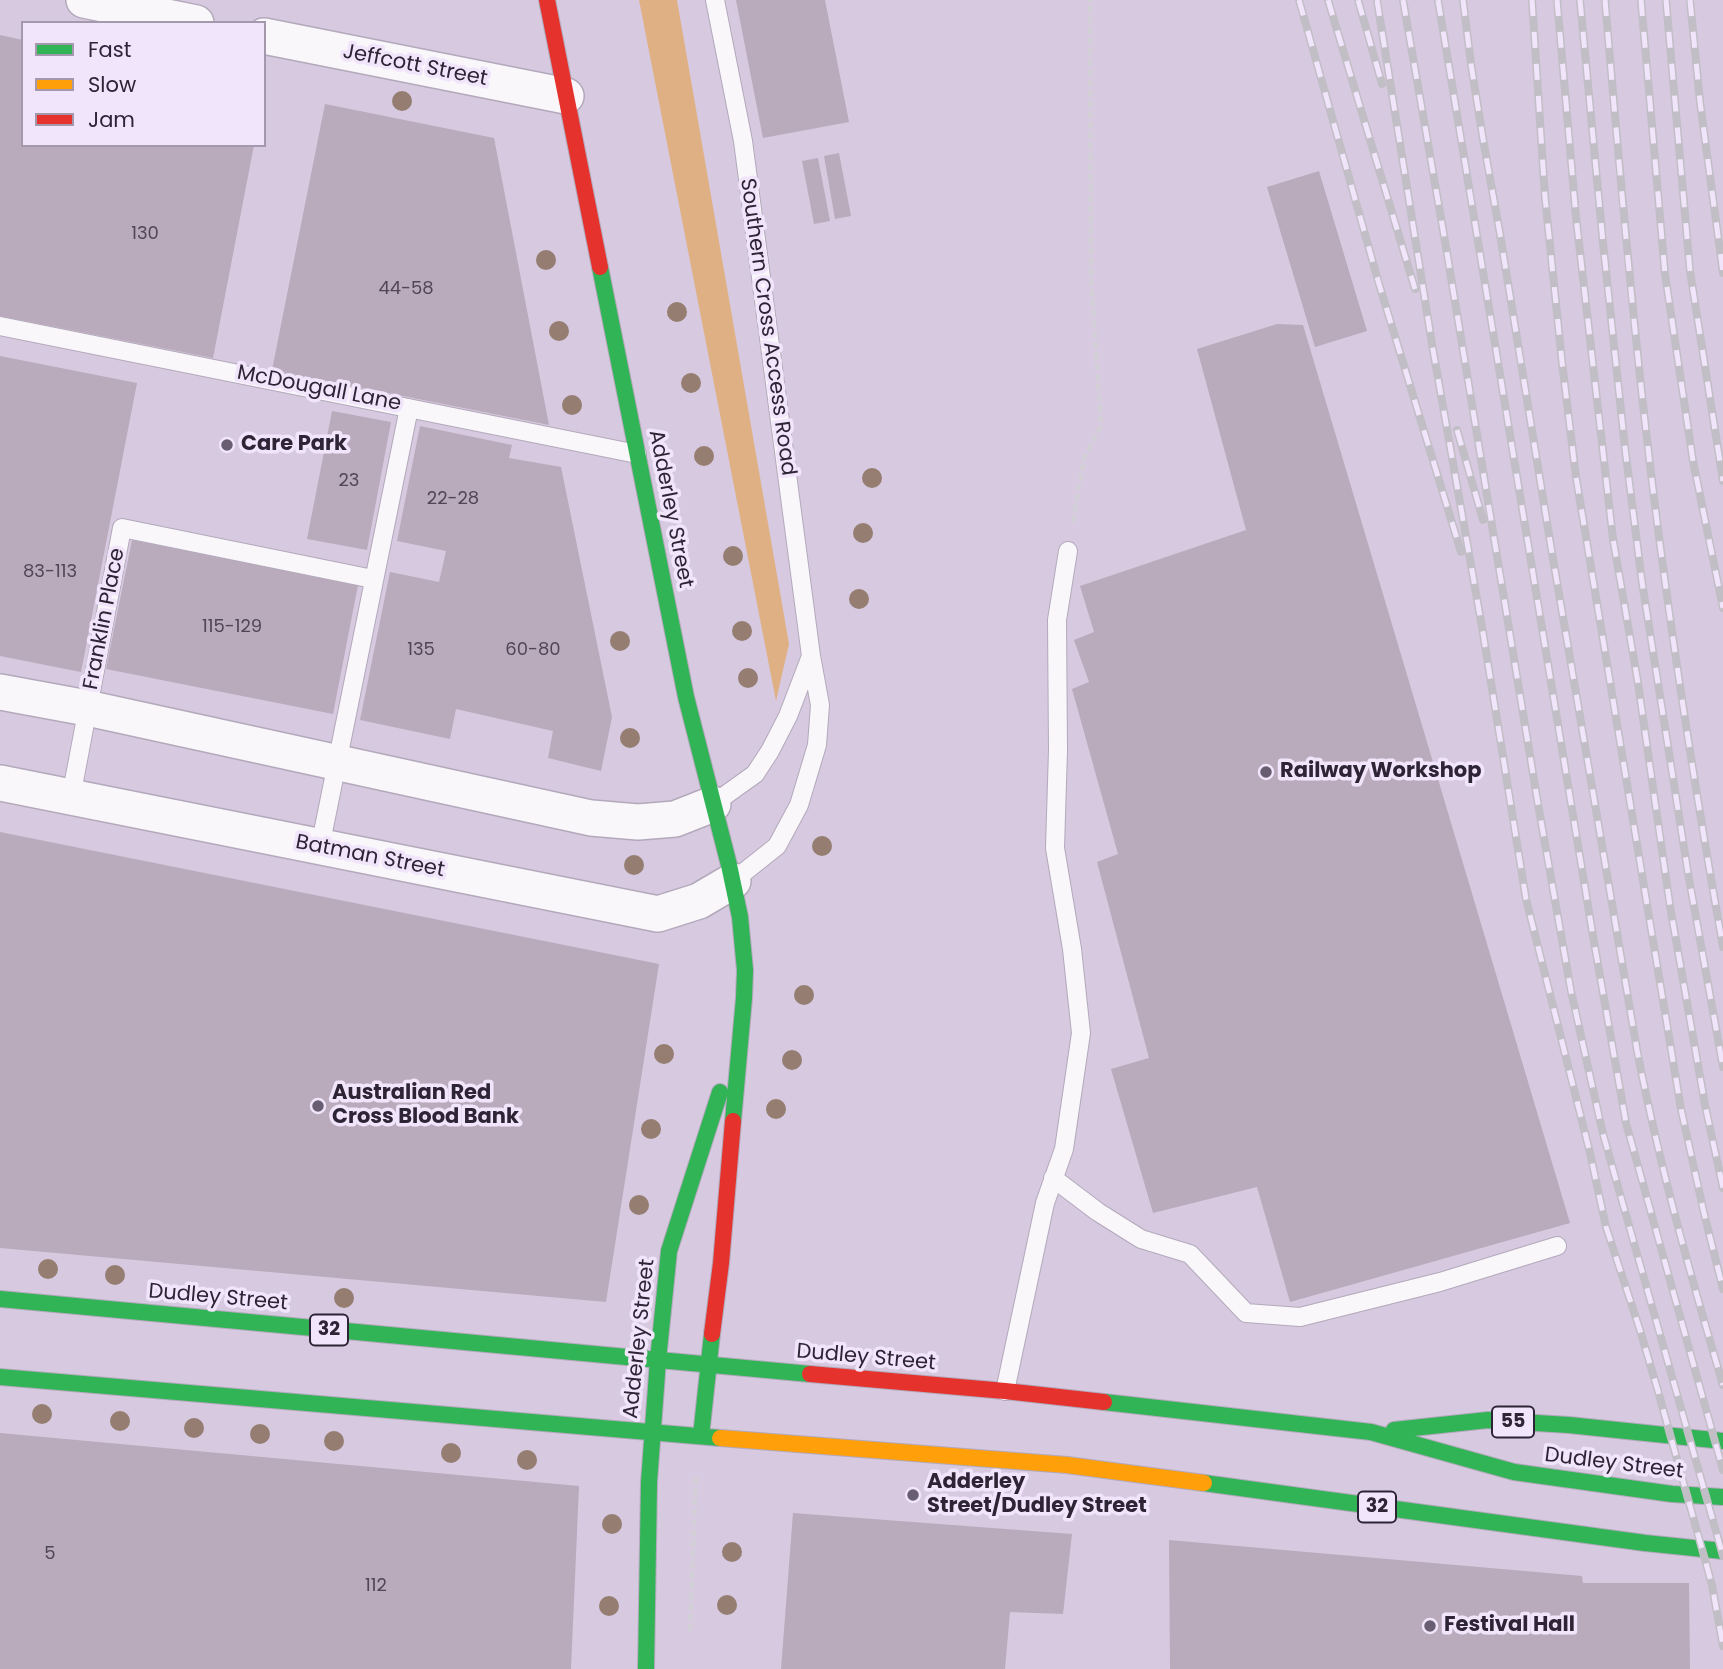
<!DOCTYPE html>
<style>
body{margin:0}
#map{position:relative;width:1723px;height:1669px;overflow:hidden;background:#d6c9e0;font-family:Poppins,sans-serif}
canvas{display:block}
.legend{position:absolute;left:21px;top:21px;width:245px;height:126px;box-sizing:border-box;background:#f1e5fb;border:2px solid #a398ac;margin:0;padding:9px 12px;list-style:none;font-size:21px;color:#2d2435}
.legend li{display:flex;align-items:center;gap:14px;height:35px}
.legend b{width:35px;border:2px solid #a398ac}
</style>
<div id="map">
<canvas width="1723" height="1669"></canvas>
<ul class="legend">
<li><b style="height:9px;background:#30b455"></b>Fast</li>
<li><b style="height:9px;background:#ff9f0a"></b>Slow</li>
<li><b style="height:9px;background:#e5322d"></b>Jam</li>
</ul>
</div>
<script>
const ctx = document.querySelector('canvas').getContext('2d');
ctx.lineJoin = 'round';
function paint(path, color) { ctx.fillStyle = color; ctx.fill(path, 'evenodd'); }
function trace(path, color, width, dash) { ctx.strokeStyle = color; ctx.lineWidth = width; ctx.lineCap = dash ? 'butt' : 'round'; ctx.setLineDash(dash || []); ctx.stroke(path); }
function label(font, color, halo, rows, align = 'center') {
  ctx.font = font + ' Poppins,sans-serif'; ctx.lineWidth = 7; ctx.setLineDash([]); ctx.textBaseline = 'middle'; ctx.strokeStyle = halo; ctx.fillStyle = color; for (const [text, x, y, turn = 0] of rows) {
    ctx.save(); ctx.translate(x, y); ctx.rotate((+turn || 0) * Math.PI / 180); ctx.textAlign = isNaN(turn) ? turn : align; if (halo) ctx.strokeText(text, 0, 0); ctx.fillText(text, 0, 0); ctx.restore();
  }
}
paint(new Path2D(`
 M 639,0 L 677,0 L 789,644 L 776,701 Z`), '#dfb084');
paint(new Path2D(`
 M 736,0 L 825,0 L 849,122 L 763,138 Z
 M 0,35 L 23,40 L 23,145 L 254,145 L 213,358 L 0,316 Z
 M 325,104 L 494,138 L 549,425 L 272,370 Z
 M 839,153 L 851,216 L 835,219 L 824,156 Z
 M 818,158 L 830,221 L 814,224 L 802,161 Z
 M 1319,171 L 1367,331 L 1315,347 L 1267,187 Z
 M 1277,324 L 1303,325 L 1570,1223 L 1290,1302 L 1257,1187 L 1153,1213 L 1111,1069 L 1149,1058 L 1097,862 L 1118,854 L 1072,689 L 1089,682 L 1074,640 L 1094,632 L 1080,586 L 1246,530 L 1197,349 Z
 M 0,356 L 137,383 L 81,672 L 0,656 Z
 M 332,411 L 391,422 L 367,550 L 307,539 Z
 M 420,426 L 512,445 L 509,458 L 561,467 L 612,717 L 601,771 L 548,758 L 553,731 L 456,709 L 450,739 L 360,720 L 390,572 L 439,582 L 446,551 L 397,541 Z
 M 132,540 L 358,585 L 333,714 L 106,669 Z
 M 0,832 L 659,964 L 606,1302 L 0,1248 Z
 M 0,1433 L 579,1486 L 571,1669 L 0,1669 Z
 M 793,1513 L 1072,1534 L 1063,1614 L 1010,1612 L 1005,1669 L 781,1669 Z
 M 1169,1540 L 1582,1576 L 1583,1583 L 1689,1583 L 1690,1669 L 1170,1669 Z`), '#b9abbc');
const lane = new Path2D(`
 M 715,0 L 743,141 L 811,656 L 820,705 L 817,745 L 799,805 L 777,846 L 733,881
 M 0,326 L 637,454
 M 71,797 L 122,528 L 373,579
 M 713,804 L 755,774 L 770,751 L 788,716 L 811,656
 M 320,847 L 409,408
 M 1053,1178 L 1098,1212 L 1141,1239 L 1190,1254 L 1246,1313 L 1300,1317 L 1440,1282 L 1557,1246
 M 1005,1391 L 1045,1203 L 1064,1149 L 1081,1033 L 1072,949 L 1055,848 L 1058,750 L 1057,620 L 1068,551`);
const street = new Path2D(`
 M 84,0 L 196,23
 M 264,36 L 566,96
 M 0,692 L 87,708 L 591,818 L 638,822 L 675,819 L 713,804
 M 0,783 L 658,914 L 699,901 L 733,881`);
const fast = new Path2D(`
 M 600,267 L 686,697 L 729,865 L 740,917 L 745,970 L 744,998 L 733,1121
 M 0,1299 L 810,1374
 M 0,1377 L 720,1438
 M 1104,1402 L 1371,1432 L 1514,1472 L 1672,1494 L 1723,1497
 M 1394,1430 L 1488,1420 L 1569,1425 L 1723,1441
 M 701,1436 L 712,1334
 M 1204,1483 L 1645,1543 L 1723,1551
 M 646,1669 L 649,1482 L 658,1360 L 669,1251 L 720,1092`);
const slow = new Path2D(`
 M 720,1438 L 1067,1465 L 1204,1483`);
const jam = new Path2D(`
 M 547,0 L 600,267
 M 712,1334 L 721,1263 L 733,1121
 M 810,1374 L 1005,1391 L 1104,1402`);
trace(lane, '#b3a9bb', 20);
trace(street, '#b3a9bb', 38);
trace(fast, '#b3a9bb', 18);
trace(slow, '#b3a9bb', 18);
trace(jam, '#b3a9bb', 18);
trace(new Path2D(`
 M 1073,522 L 1084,458 L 1101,426 L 1091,278 L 1090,0
 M 690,1631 L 696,1475`), '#d3cfd7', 4.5, [7, 3.5]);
trace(lane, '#f9f7fa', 18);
trace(street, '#f9f7fa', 35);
trace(fast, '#30b455', 16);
trace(slow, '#ff9f0a', 16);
trace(jam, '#e5322d', 16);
const rail = new Path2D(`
 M 1299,0 L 1379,284 L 1461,552
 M 1328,0 L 1415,289
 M 1358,0 L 1382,84
 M 1377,0 L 1432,344 L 1483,633 L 1526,899 L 1590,1153 L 1606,1227 L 1640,1330 L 1658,1391 L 1712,1585 L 1723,1646
 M 1403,0 L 1446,247 L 1538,804 L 1571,991 L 1603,1134 L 1723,1556
 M 1438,0 L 1594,942 L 1626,1123 L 1723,1470
 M 1463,0 L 1471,64 L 1483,139 L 1500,234 L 1551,547 L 1637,1050 C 1659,1164 1690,1274 1723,1385
 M 1532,0 L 1545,197 L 1562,362 L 1576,477 L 1681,1109 L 1704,1213 L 1723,1289
 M 1557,0 L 1576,217 L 1613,539 L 1638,683 L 1670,906 L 1705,1105 L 1723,1188
 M 1580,0 L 1603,243 L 1625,448 L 1642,582 L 1688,873 L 1723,1067
 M 1605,0 C 1617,141 1629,282 1645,422 C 1665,598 1692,773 1723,947
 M 1641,0 L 1665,274 L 1693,461 L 1723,608
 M 1666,0 L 1690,271 L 1723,481
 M 1690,0 L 1700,102 L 1723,273
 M 1457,430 L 1483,520`);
trace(rail, '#c2bec5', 8);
trace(rail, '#f1e5fb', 5, [16]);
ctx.fillStyle = '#957e71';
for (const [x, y] of [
 [402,101],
 [546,260],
 [677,312],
 [559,331],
 [691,383],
 [572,405],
 [704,456],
 [872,478],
 [863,533],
 [733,556],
 [859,599],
 [742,631],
 [620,641],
 [748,678],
 [630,738],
 [822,846],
 [634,865],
 [804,995],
 [664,1054],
 [792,1060],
 [776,1109],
 [651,1129],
 [639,1205],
 [48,1269],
 [115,1275],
 [344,1298],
 [42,1414],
 [120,1421],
 [194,1428],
 [260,1434],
 [334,1441],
 [451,1453],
 [527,1460],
 [612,1524],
 [732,1552],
 [727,1605],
 [609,1606]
]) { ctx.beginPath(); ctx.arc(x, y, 10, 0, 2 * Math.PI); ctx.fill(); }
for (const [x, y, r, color] of [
 [227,445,7,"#685e71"],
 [1266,772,7,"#685e71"],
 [318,1106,7,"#685e71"],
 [913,1495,7,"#685e71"],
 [1430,1626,7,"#685e71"]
]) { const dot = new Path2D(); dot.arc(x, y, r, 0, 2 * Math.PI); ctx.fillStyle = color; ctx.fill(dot); trace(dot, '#f1e5fb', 2.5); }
label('18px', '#504657', null, [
 ["130",145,234],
 ["44-58",406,289],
 ["23",349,481],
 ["22-28",453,499],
 ["83-113",50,572],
 ["115-129",232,627],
 ["135",421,650],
 ["60-80",533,650],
 ["5",50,1554],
 ["112",376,1586]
]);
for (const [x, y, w] of [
 [329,1330,38],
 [1513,1422,42],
 [1377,1507,38]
]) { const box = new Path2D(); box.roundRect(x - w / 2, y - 15.5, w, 31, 5); ctx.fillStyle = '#f1e5fb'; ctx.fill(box); trace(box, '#2d2435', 2); }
label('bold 19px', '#2d2435', null, [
 ["32",329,1330],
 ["55",1513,1422],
 ["32",1377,1507]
]);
label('21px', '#2d2435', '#f1e5fb', [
 ["Jeffcott Street",415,66,11],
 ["Southern Cross Access Road",767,327,82],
 ["McDougall Lane",319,389,11],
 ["Adderley Street",670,509,79],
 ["Franklin Place",105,619,-79],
 ["Batman Street",370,857,11],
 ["Dudley Street",218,1298,5],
 ["Adderley Street",640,1339,-84],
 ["Dudley Street",866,1358,5],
 ["Dudley Street",1614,1464,7]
]);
label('bold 21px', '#2d2435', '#f1e5fb', [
 ["Care Park",241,445],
 ["Railway Workshop",1280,772],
 ["Australian Red",332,1094],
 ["Cross Blood Bank",332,1118],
 ["Adderley",927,1483],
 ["Street/Dudley Street",927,1507],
 ["Festival Hall",1444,1626]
], 'left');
</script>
